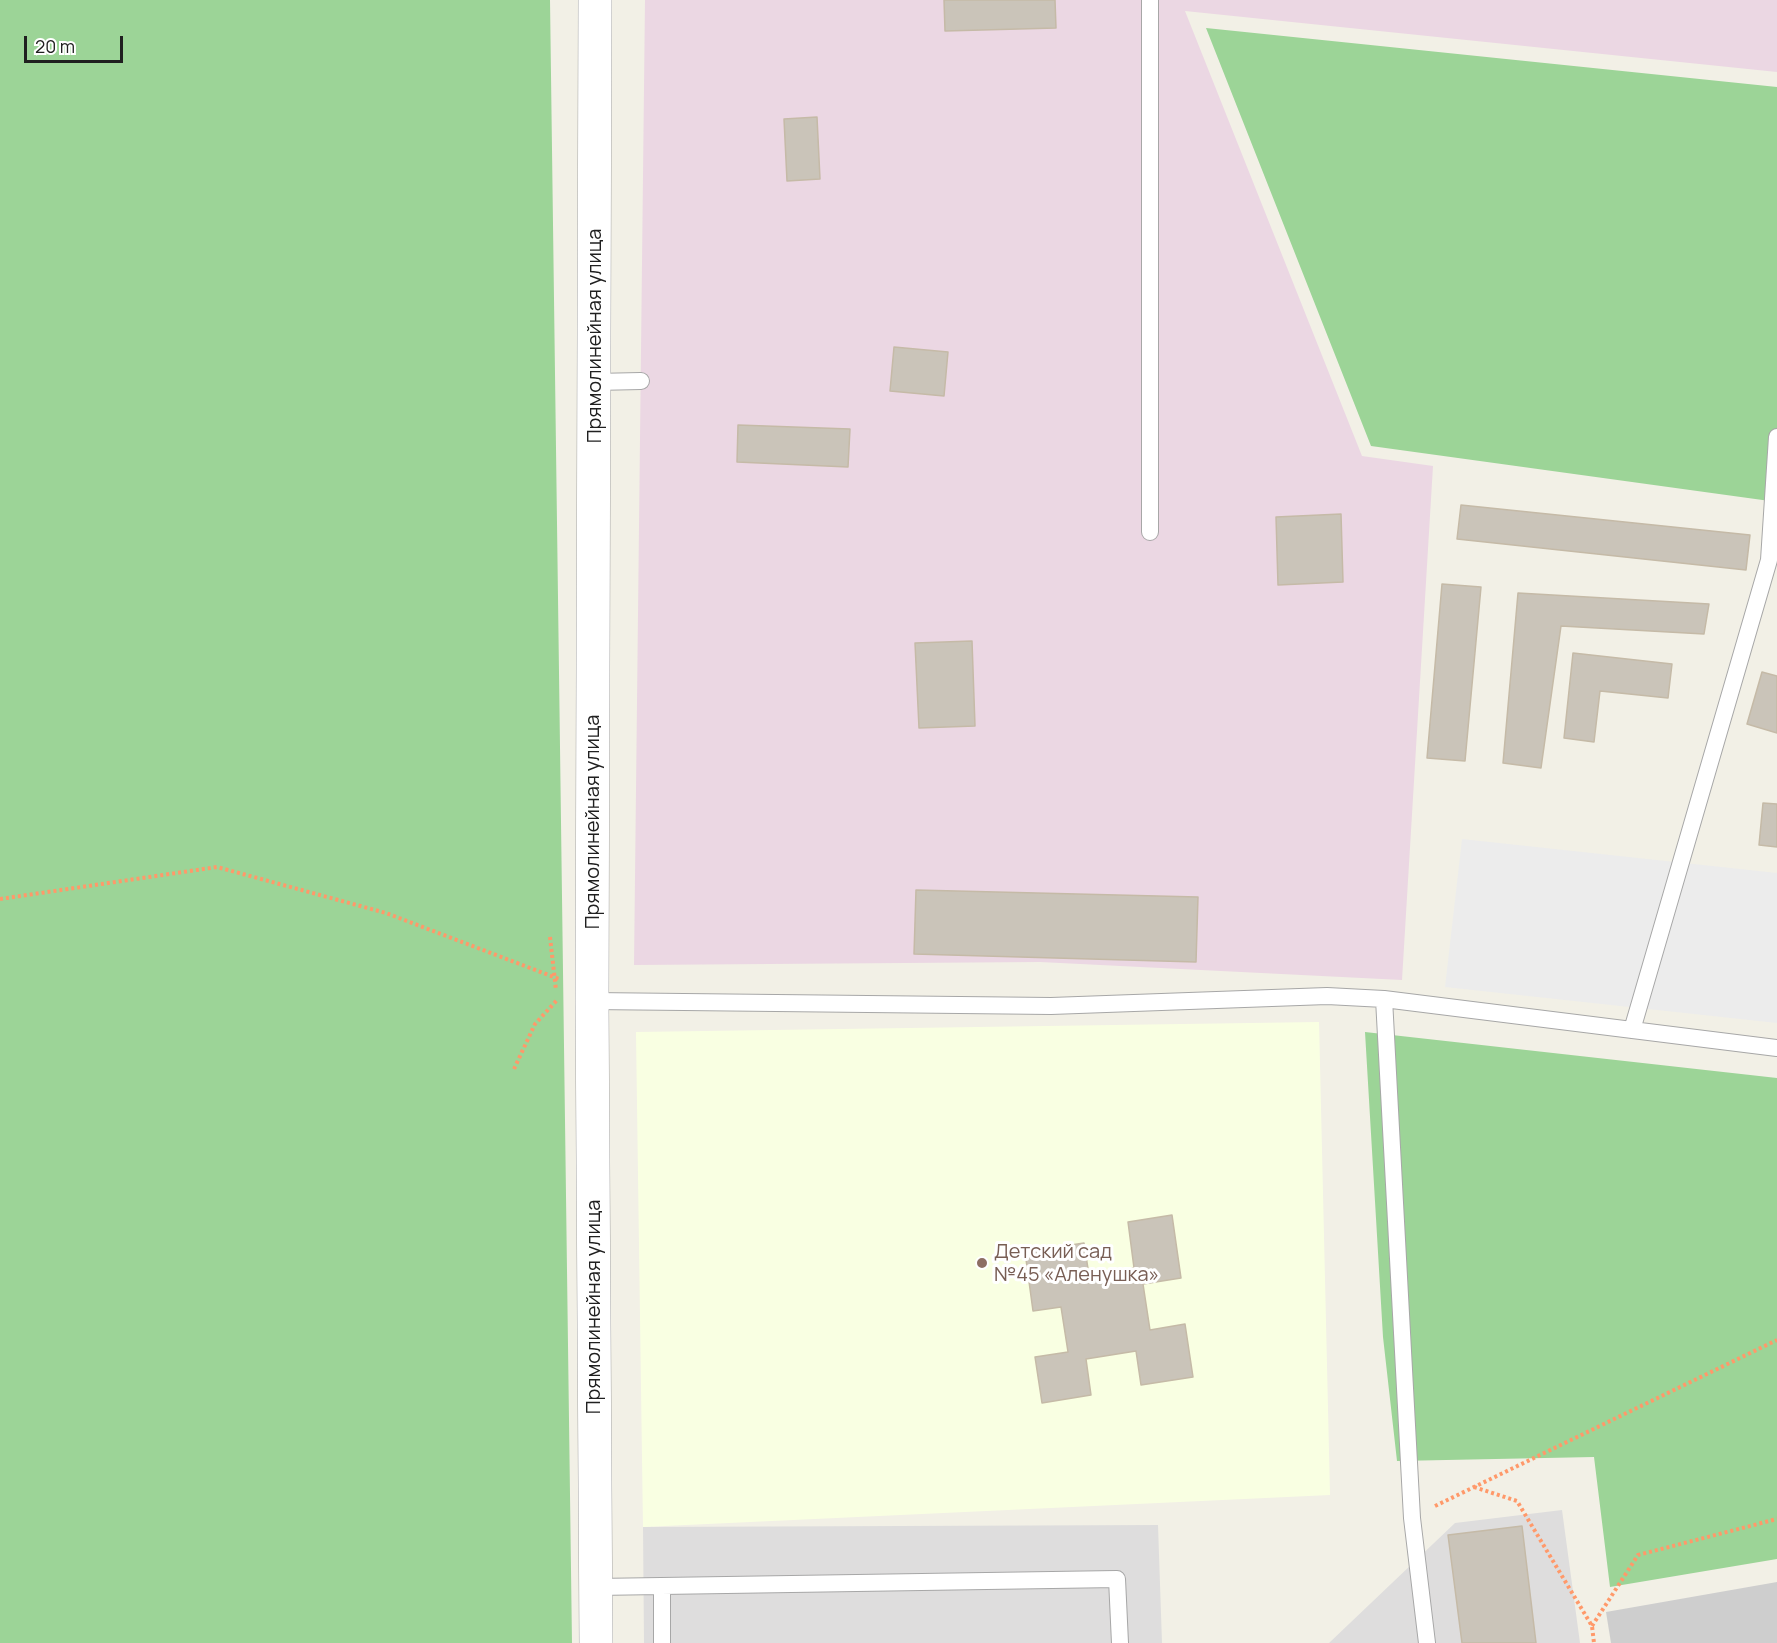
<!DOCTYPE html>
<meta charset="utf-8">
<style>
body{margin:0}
#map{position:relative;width:1777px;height:1643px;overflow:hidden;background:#f2f0e6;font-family:Manrope,sans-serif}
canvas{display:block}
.scale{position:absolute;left:24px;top:36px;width:99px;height:27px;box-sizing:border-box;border:3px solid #202020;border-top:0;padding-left:8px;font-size:18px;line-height:21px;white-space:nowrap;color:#202020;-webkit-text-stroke:4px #fff;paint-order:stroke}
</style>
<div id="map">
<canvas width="1777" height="1643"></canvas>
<div class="scale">20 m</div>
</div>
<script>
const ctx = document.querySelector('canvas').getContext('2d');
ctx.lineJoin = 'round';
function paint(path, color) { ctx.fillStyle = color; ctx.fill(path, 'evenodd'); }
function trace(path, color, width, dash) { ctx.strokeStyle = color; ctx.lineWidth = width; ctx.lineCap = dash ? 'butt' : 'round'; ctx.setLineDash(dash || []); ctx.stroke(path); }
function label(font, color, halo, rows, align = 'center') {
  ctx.font = font + ' Manrope,sans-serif'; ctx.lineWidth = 6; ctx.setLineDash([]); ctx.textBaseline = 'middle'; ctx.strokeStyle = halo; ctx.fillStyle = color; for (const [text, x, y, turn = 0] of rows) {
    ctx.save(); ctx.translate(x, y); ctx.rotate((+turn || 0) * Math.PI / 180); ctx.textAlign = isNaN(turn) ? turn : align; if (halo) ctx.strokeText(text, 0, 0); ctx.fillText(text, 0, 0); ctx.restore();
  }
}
paint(new Path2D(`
 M 1562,1510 L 1580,1643 L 1329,1643 L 1455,1523 Z
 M 1158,1525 L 1162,1643 L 644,1643 L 643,1527 Z`), '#dedddd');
paint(new Path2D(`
 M 645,0 L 1777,0 L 1777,72 L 1185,11 L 1362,456 L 1433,466 L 1402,980 L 1040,962 L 634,965 Z`), '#ebd7e3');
paint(new Path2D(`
 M 1319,1022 L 1330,1495 L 643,1527 L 636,1032 Z`), '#f9ffe2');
paint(new Path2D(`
 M 1777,1582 L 1777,1643 L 1611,1643 L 1606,1612 Z`), '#cecece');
paint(new Path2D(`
 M 0,0 L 550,0 L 572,1643 L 0,1643 Z
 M 1206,28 L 1777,87 L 1777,502 L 1371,446 Z
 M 1365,1032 L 1777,1078 L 1777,1559 L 1610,1587 L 1594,1457 L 1397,1461 L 1383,1337 Z`), '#9cd497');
paint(new Path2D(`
 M 1462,839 L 1777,873 L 1777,1023 L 1445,987 Z`), '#ececec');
const building = new Path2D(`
 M 944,0 L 1055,0 L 1056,28 L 945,31 Z
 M 817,117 L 820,179 L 787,181 L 784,119 Z
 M 894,347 L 948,352 L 944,396 L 890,391 Z
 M 738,425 L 850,429 L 848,467 L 737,462 Z
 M 1461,505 L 1750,535 L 1746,570 L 1457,539 Z
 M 1341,514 L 1343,582 L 1278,585 L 1276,517 Z
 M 1442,584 L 1481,587 L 1465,761 L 1427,758 Z
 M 1518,593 L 1709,604 L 1704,634 L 1561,626 L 1541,768 L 1503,763 Z
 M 972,641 L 975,726 L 919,728 L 915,643 Z
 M 1573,653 L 1672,664 L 1668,698 L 1600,691 L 1594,742 L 1564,738 Z
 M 1762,672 L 1777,676 L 1777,733 L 1747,724 Z
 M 1763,803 L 1777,804 L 1777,847 L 1759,845 Z
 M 916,890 L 1198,897 L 1196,962 L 914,954 Z
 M 1172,1215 L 1181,1278 L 1143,1284 L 1150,1330 L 1185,1324 L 1193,1377 L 1141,1385 L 1136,1351 L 1086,1359 L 1091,1395 L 1042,1403 L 1035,1357 L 1068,1352 L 1061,1307 L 1033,1311 L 1025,1252 L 1084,1243 L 1089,1275 L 1134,1268 L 1128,1222 Z
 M 1522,1526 L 1536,1643 L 1462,1643 L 1448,1535 Z`);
paint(building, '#cac4b9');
trace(building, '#c5baa7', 1.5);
const service = new Path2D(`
 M 595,382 L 641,381
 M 1150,532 L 1150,0
 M 1384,999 L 1412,1518 L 1427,1643
 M 592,1001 L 1051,1006 L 1327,996 L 1384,999 L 1777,1048
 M 1632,1030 L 1769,560 L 1777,437
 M 596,1587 L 1117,1579 L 1120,1643
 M 662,1643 L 662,1586`);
const minor = new Path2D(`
 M 595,0 L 592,1000 L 596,1643`);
trace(service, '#a7a7a7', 18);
trace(minor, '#a7a7a7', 34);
trace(new Path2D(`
 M 0,899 L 217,867 L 386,913 L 559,979
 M 550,937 L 556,990
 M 514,1069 L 535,1024 L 558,999
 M 1474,1487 L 1517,1501 L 1592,1626 L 1594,1643
 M 1435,1506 L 1777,1340
 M 1592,1626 L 1638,1555 L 1777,1519`), '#ff996a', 4, [3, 3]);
trace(service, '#fff', 16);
trace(minor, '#fff', 33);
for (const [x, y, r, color] of [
 [982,1263,6,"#8d6e63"]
]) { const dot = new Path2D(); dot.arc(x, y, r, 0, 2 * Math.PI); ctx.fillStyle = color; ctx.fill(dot); trace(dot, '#fff', 2); }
label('20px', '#202020', '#fff', [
 ["Прямолинейная улица",595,336,-90],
 ["Прямолинейная улица",593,822,-90],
 ["Прямолинейная улица",594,1307,-90]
]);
label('20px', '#785e54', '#fff', [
 ["Детский сад",994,1252],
 ["№45 «Аленушка»",994,1275]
], 'left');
</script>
